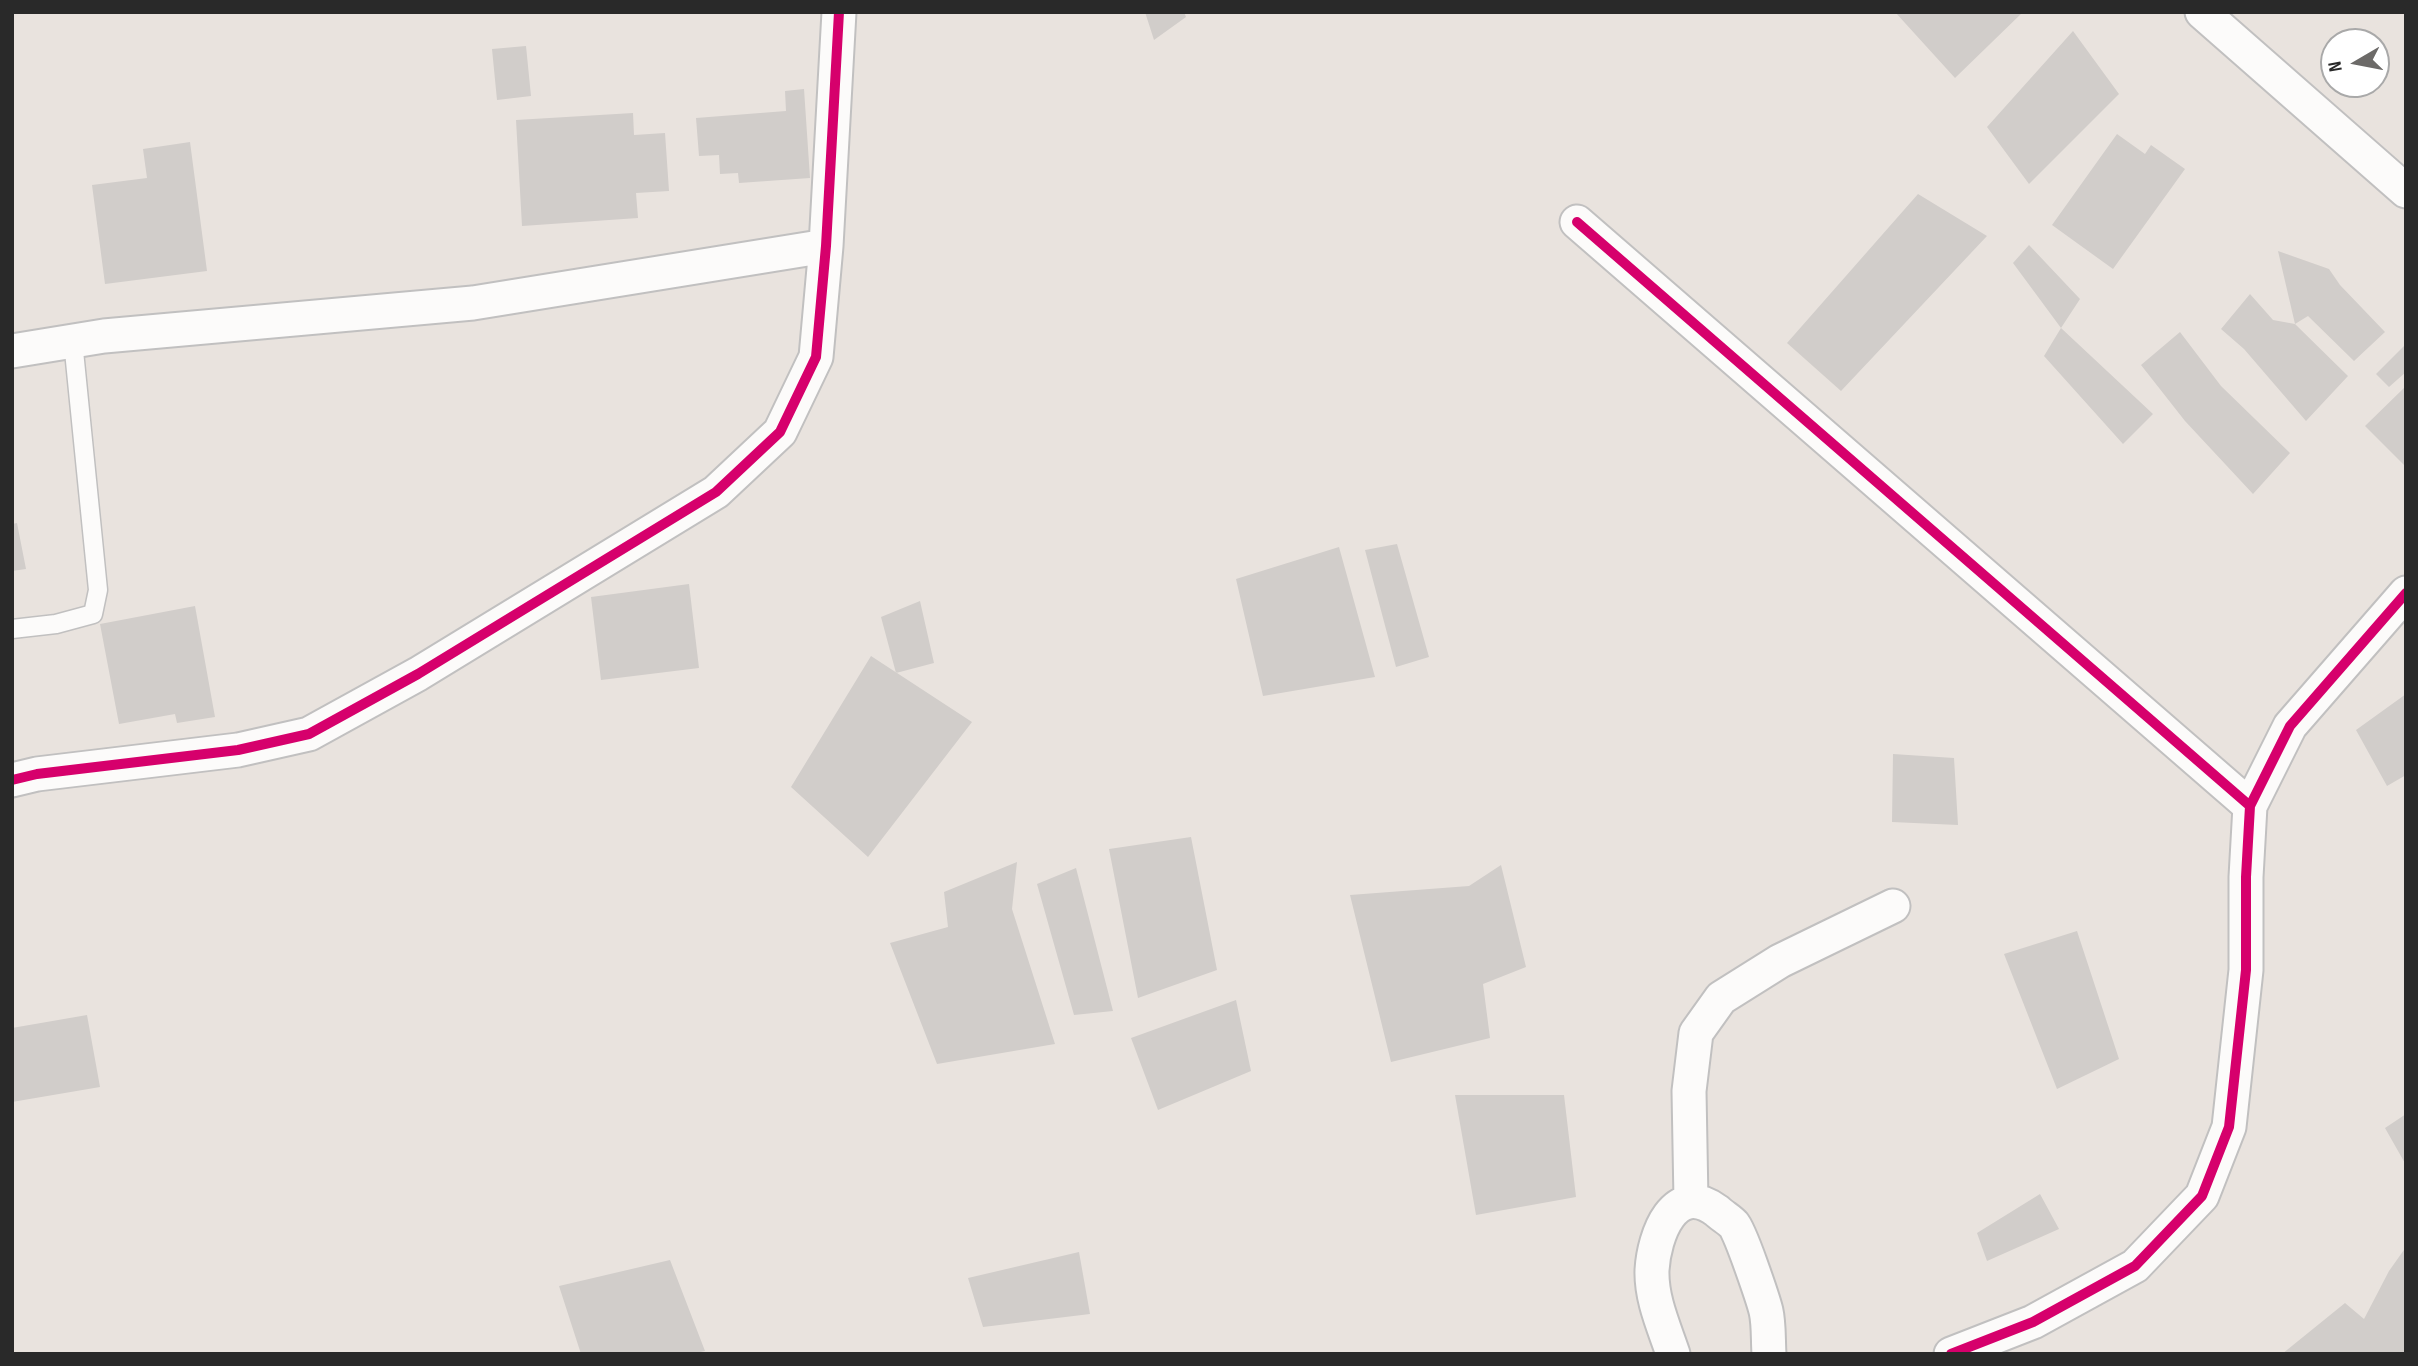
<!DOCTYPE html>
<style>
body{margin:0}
#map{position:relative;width:2418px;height:1366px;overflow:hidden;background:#e9e3de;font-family:"Sofia Sans Condensed",sans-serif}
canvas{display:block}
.frame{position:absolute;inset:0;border:14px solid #292929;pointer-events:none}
.north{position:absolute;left:2320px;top:28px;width:70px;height:70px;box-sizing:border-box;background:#fff;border:2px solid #a9a9a9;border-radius:50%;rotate:260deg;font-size:19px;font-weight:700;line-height:28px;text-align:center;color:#292929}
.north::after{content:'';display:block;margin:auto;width:24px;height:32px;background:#6c6a68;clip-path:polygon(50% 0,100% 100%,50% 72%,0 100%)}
</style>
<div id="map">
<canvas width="2418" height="1366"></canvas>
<div class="frame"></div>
<div class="north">N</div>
</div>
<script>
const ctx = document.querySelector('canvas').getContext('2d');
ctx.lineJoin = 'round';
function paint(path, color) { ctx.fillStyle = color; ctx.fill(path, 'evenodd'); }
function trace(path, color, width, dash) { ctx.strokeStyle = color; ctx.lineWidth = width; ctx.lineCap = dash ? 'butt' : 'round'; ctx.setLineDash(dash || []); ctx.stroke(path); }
paint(new Path2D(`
 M 1145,12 L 1184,12 L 1186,17 L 1154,40 Z
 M 1895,12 L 2023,12 L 1955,78 Z
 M 2073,31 L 2119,94 L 2029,184 L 1987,127 Z
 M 526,46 L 531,96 L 497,100 L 492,49 Z
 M 804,89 L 810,178 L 739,183 L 738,173 L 720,174 L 719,155 L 699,156 L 696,118 L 786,111 L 785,91 Z
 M 633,113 L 634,135 L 665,133 L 669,191 L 636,193 L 638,218 L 522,226 L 516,120 Z
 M 2117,134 L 2145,154 L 2151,145 L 2185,169 L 2113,269 L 2052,225 Z
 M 190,142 L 207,271 L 105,284 L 92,185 L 147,178 L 143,149 Z
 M 1918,194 L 1987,236 L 1841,391 L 1787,343 Z
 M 2029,245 L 2080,299 L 2061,328 L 2013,263 Z
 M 2278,251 L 2329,269 L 2340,285 L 2385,332 L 2354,361 L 2308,316 L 2295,324 L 2348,376 L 2306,421 L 2244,349 L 2221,329 L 2250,294 L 2273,320 L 2295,324 Z
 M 2061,328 L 2153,414 L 2123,444 L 2044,356 Z
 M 2180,332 L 2221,386 L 2290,453 L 2253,494 L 2185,421 L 2141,365 Z
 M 2406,344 L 2406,372 L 2389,387 L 2376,374 Z
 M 2406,386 L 2406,467 L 2365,426 Z
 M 17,523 L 26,569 L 12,571 L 12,524 Z
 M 1397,544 L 1429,657 L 1396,667 L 1365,550 Z
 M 1339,547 L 1375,677 L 1263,696 L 1236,579 Z
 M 689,584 L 699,668 L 601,680 L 591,597 Z
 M 920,601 L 934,663 L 896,673 L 881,617 Z
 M 195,606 L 215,717 L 177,723 L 175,714 L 119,724 L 100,624 Z
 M 871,656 L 972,722 L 868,857 L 791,787 Z
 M 2406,694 L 2406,775 L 2387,786 L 2356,730 Z
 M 1893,754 L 1954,758 L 1958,825 L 1892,822 Z
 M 1191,837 L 1217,970 L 1138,998 L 1109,849 Z
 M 1017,862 L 1012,909 L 1055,1044 L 937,1064 L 890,943 L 948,927 L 944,892 Z
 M 1501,865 L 1526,967 L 1483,984 L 1490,1038 L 1391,1062 L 1350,895 L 1469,886 Z
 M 1076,868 L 1113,1011 L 1074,1015 L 1037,884 Z
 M 2077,931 L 2119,1059 L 2057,1089 L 2004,954 Z
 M 1236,1000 L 1251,1071 L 1158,1110 L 1131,1038 Z
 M 87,1015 L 100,1087 L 12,1102 L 12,1028 Z
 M 1455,1095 L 1564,1095 L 1576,1197 L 1476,1215 Z
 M 2406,1114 L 2406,1165 L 2385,1128 Z
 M 2040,1194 L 2059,1229 L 1987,1261 L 1977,1233 Z
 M 2406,1247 L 2406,1354 L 2282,1354 L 2345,1303 L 2364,1319 L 2389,1271 Z
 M 1079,1252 L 1090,1314 L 983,1327 L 968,1278 Z
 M 670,1260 L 705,1351 L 691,1354 L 581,1354 L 559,1286 Z`), '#d1cdca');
const service = new Path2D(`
 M 12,629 L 56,624 L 93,614 L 98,590 L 73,341`);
const minor = new Path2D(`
 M 2202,12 L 2406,191
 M 1577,222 L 2250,806
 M 12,351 L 104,336 L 473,303 L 826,246
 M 12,780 L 37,774 L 238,750 L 309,734 L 418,674 L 716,492 L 780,432 L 816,357 L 826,246 L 839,12
 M 1691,1201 L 1689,1091 L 1696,1033 L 1721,998 L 1780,961 L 1893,906
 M 1673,1354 C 1664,1327 1651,1299 1652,1270 C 1654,1236 1674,1179 1717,1211 C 1722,1216 1730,1220 1734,1225 C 1740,1231 1763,1299 1766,1311 C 1769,1324 1768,1340 1769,1354
 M 1951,1354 L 2033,1322 L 2135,1266 L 2202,1196 L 2229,1127 L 2246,970 L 2246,877 L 2250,806 L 2290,726 L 2406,593`);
trace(service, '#c1c0c0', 21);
trace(minor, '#c1c0c0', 37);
trace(service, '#fcfbfa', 18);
trace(minor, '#fcfbfa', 33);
trace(new Path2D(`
 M 1577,222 L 2250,806
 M 12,780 L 37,774 L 238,750 L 309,734 L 418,674 L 716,492 L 780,432 L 816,357 L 826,246 L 839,12
 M 1951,1354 L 2033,1322 L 2135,1266 L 2202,1196 L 2229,1127 L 2246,970 L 2246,877 L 2250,806 L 2290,726 L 2406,593`), '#d6006c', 10);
</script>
